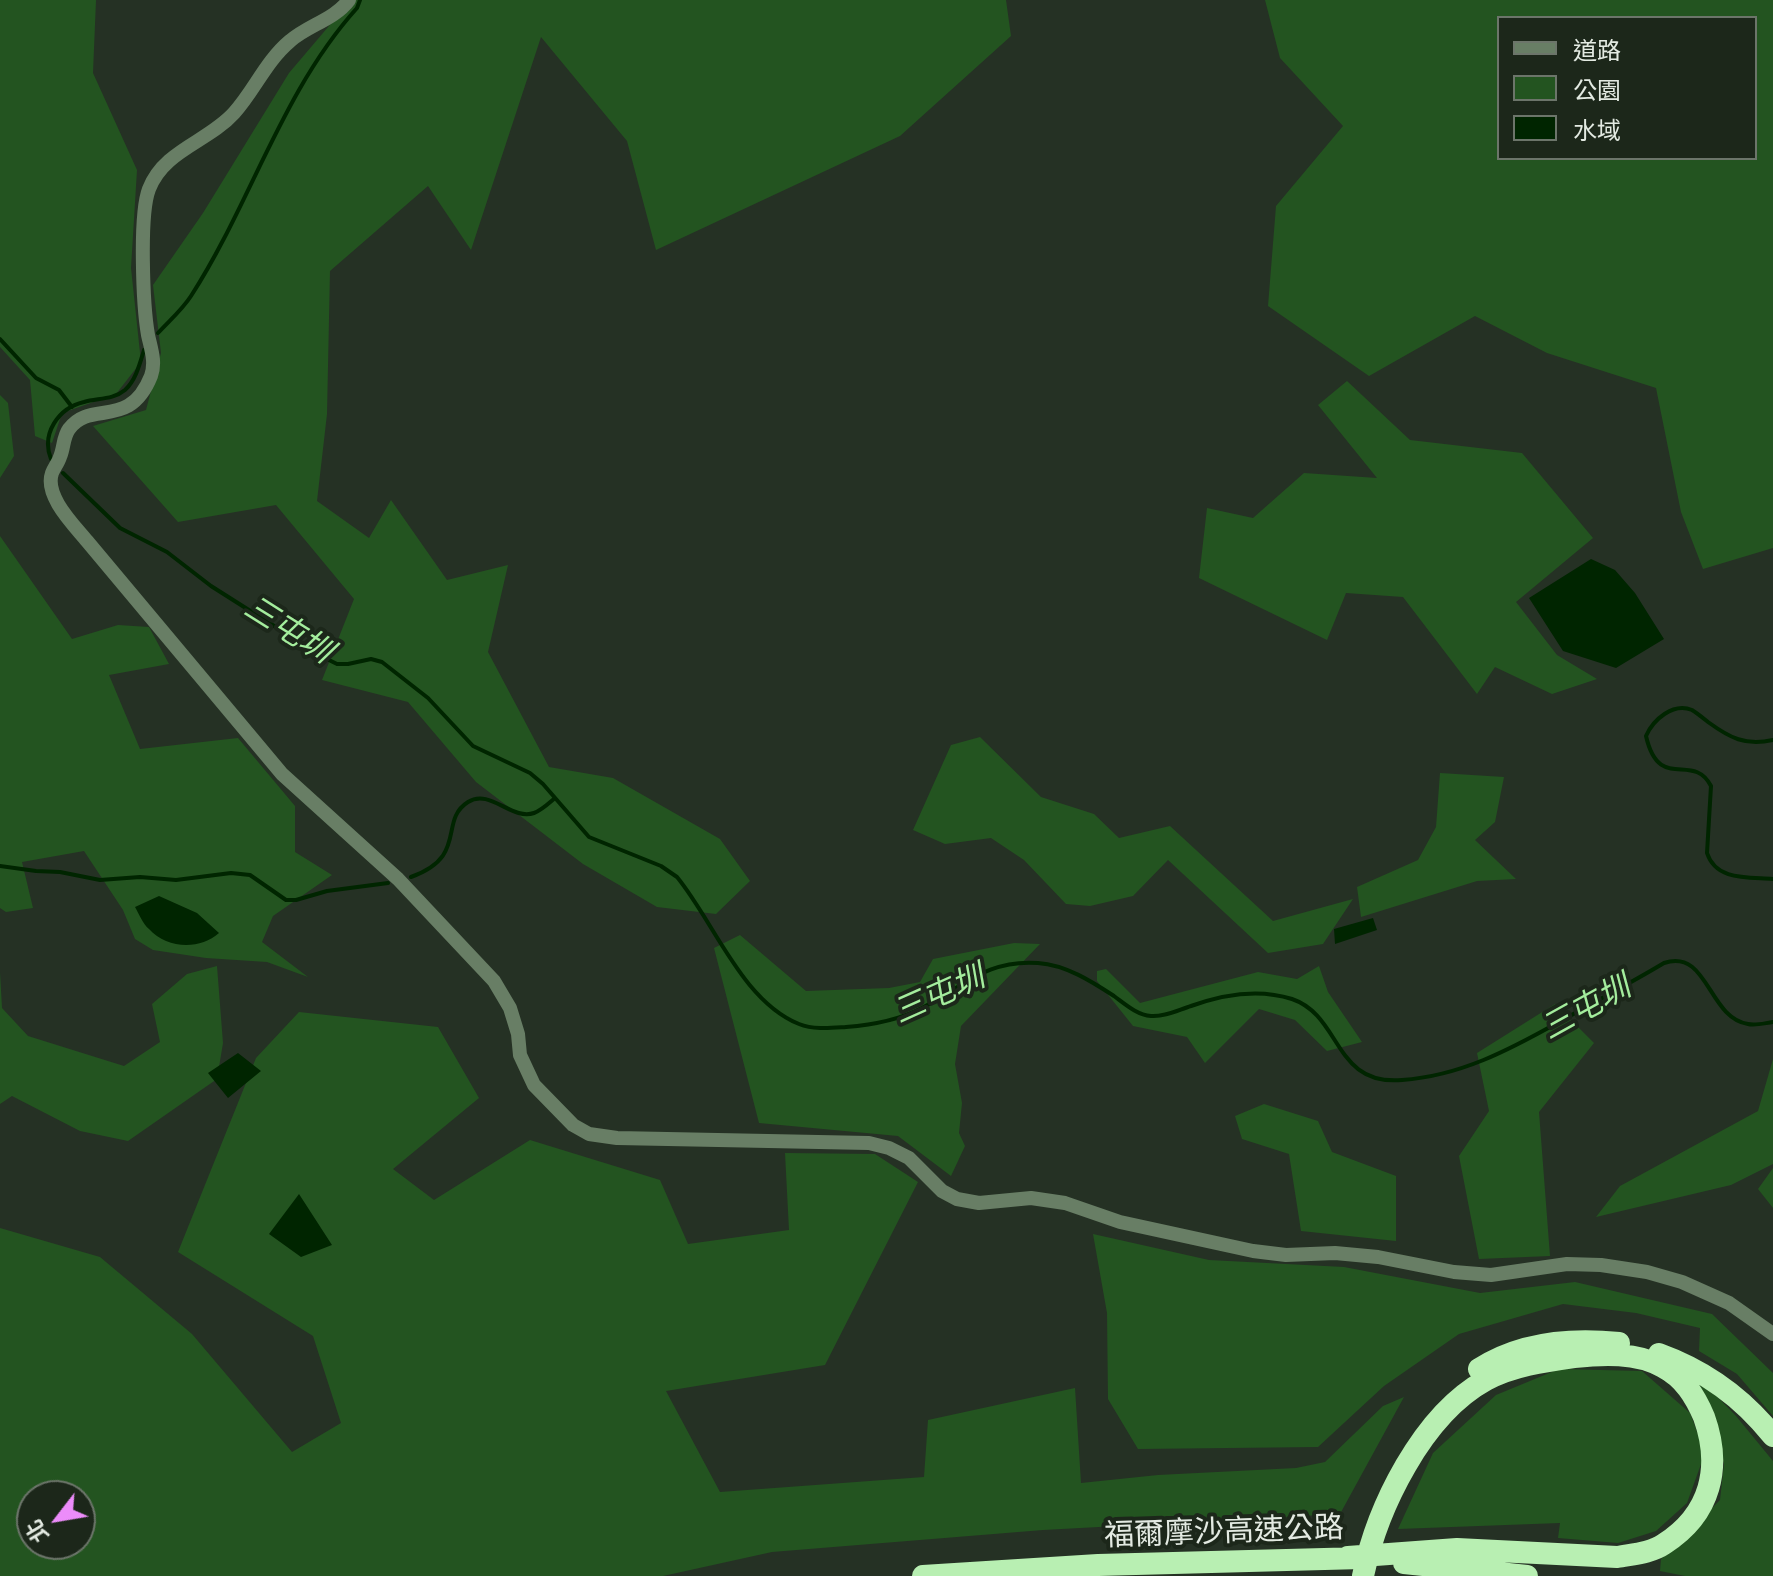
<!DOCTYPE html>
<meta charset="utf-8">
<style>
body{margin:0}
#map{position:relative;width:1773px;height:1576px;overflow:hidden;background:#253124;font-family:Mulish,"Noto Sans TC",sans-serif}
canvas{display:block}
.legend{position:absolute;left:1497px;top:16px;width:260px;height:144px;box-sizing:border-box;background:#1c271a;border:2px solid #6c756a;margin:0;padding:10px 14px;list-style:none;font-size:24px;color:#e3eae2}
.legend li{display:flex;align-items:center;gap:16px;height:40px}
.legend b{width:40px;border:2px solid #6c756a}
.north{position:absolute;left:16px;top:1480px;width:80px;height:80px;box-sizing:border-box;background:#1c271a;border:2px solid #6c756a;border-radius:50%;rotate:239deg;font-size:22px;font-weight:700;line-height:32px;text-align:center;color:#e3eae2}
.north::after{content:'';display:block;margin:auto;width:28px;height:36px;background:#ec8cfa;clip-path:polygon(50% 0,100% 100%,50% 72%,0 100%)}
</style>
<div id="map">
<canvas width="1773" height="1576"></canvas>
<ul class="legend">
<li><b style="height:10px;background:#687e65"></b>道路</li>
<li><b style="height:22px;background:#235420"></b>公園</li>
<li><b style="height:22px;background:#002500"></b>水域</li>
</ul>
<div class="north">北</div>
</div>
<script>
const ctx = document.querySelector('canvas').getContext('2d');
ctx.lineJoin = 'round';
function paint(path, color) { ctx.fillStyle = color; ctx.fill(path, 'evenodd'); }
function trace(path, color, width, dash) { ctx.strokeStyle = color; ctx.lineWidth = width; ctx.lineCap = dash ? 'butt' : 'round'; ctx.setLineDash(dash || []); ctx.stroke(path); }
function label(font, color, halo, rows, align = 'center') {
  ctx.font = font + ' Mulish,"Noto Sans TC",sans-serif'; ctx.lineWidth = 8; ctx.setLineDash([]); ctx.textBaseline = 'middle'; ctx.strokeStyle = halo; ctx.fillStyle = color; for (const [text, x, y, turn = 0] of rows) {
    ctx.save(); ctx.translate(x, y); ctx.rotate((+turn || 0) * Math.PI / 180); ctx.textAlign = isNaN(turn) ? turn : align; if (halo) ctx.strokeText(text, 0, 0); ctx.fillText(text, 0, 0); ctx.restore();
  }
}
paint(new Path2D(`
 M 0,0 L 96,0 L 93,73 L 137,170 L 131,268 L 141,362 L 116,394 L 62,413 L 52,443 L 35,436 L 30,380 L 0,347 Z
 M 351,0 L 1006,0 L 1011,36 L 900,136 L 656,250 L 627,141 L 541,37 L 471,250 L 428,186 L 330,271 L 327,414 L 317,501 L 369,538 L 391,500 L 447,580 L 508,565 L 488,652 L 549,767 L 613,778 L 720,839 L 750,881 L 716,914 L 657,907 L 583,864 L 476,782 L 408,702 L 322,680 L 354,599 L 276,505 L 178,522 L 93,426 L 146,410 L 161,353 L 153,285 L 203,213 L 289,73 Z
 M 1265,0 L 1773,0 L 1773,548 L 1703,569 L 1681,512 L 1656,388 L 1547,353 L 1475,316 L 1369,376 L 1268,306 L 1276,206 L 1343,126 L 1280,58 ZM 1499,18 L 1755,18 L 1755,158 L 1499,158 Z
 M 1347,381 L 1410,440 L 1522,453 L 1593,538 L 1516,602 L 1557,655 L 1597,679 L 1552,694 L 1495,667 L 1477,694 L 1403,597 L 1346,593 L 1327,640 L 1199,578 L 1207,508 L 1253,518 L 1304,473 L 1377,478 L 1318,405 Z
 M 0,395 L 8,403 L 14,456 L 0,478 Z
 M 0,536 L 72,639 L 118,625 L 149,627 L 169,664 L 109,675 L 140,749 L 238,738 L 295,806 L 295,852 L 332,875 L 273,916 L 262,942 L 308,977 L 267,962 L 206,958 L 153,950 L 135,939 L 123,910 L 84,851 L 22,862 L 33,908 L 6,912 L 0,908 Z
 M 980,737 L 1041,797 L 1094,814 L 1119,838 L 1170,826 L 1273,921 L 1353,899 L 1323,944 L 1268,953 L 1168,860 L 1133,896 L 1090,906 L 1066,904 L 1024,860 L 991,838 L 945,844 L 913,830 L 951,745 Z
 M 1440,773 L 1504,777 L 1495,822 L 1475,840 L 1516,879 L 1477,881 L 1361,917 L 1357,887 L 1418,860 L 1436,827 Z
 M 740,935 L 806,991 L 889,988 L 920,982 L 933,959 L 1014,943 L 1040,944 L 961,1026 L 955,1064 L 962,1103 L 959,1133 L 965,1146 L 951,1176 L 898,1136 L 759,1123 L 714,948 Z
 M 217,966 L 223,1043 L 217,1079 L 128,1141 L 80,1131 L 12,1096 L 0,1104 L 0,972 L 2,1008 L 28,1036 L 124,1066 L 160,1042 L 152,1004 L 187,974 Z
 M 1319,966 L 1328,992 L 1362,1042 L 1327,1051 L 1295,1020 L 1259,1009 L 1205,1063 L 1187,1037 L 1133,1026 L 1097,981 L 1097,971 L 1106,969 L 1140,1003 L 1258,972 L 1297,979 Z
 M 1555,1004 L 1594,1043 L 1539,1112 L 1550,1256 L 1479,1259 L 1459,1156 L 1489,1111 L 1477,1053 Z
 M 299,1012 L 438,1027 L 479,1098 L 393,1169 L 434,1200 L 530,1140 L 660,1180 L 688,1244 L 789,1230 L 785,1153 L 875,1154 L 918,1182 L 825,1365 L 666,1391 L 720,1492 L 924,1477 L 928,1420 L 1075,1388 L 1081,1483 L 1158,1475 L 1296,1468 L 1325,1462 L 1383,1406 L 1404,1397 L 1340,1514 L 1043,1530 L 772,1552 L 663,1576 L 0,1576 L 0,1228 L 100,1257 L 192,1334 L 292,1452 L 341,1423 L 313,1336 L 178,1252 L 256,1058 ZM 32,1496 L 80,1496 L 80,1544 L 32,1544 Z
 M 1773,1059 L 1773,1164 L 1731,1185 L 1596,1217 L 1620,1186 L 1758,1111 Z
 M 1264,1104 L 1318,1121 L 1332,1152 L 1396,1176 L 1396,1241 L 1301,1231 L 1289,1154 L 1242,1139 L 1235,1116 Z
 M 1773,1168 L 1773,1208 L 1758,1189 Z
 M 1093,1234 L 1209,1260 L 1344,1267 L 1480,1293 L 1575,1282 L 1712,1314 L 1773,1373 L 1773,1416 L 1737,1374 L 1699,1351 L 1700,1328 L 1636,1313 L 1563,1304 L 1459,1334 L 1384,1386 L 1318,1447 L 1138,1449 L 1108,1399 L 1107,1313 Z
 M 1559,1369 L 1642,1371 L 1690,1413 L 1705,1453 L 1687,1503 L 1656,1531 L 1618,1543 L 1558,1538 L 1560,1523 L 1398,1529 L 1433,1453 L 1496,1395 Z
 M 1694,1380 L 1703,1382 L 1736,1416 L 1773,1461 L 1773,1576 L 1685,1576 L 1660,1571 L 1661,1559 L 1720,1500 L 1724,1464 L 1700,1391 Z`), '#235420');
paint(new Path2D(`
 M 1591,559 L 1615,570 L 1635,593 L 1664,639 L 1616,668 L 1563,651 L 1529,598 Z
 M 159,896 L 197,913 L 219,933 C 200,950 167,949 149,929 C 143,924 139,914 135,907 Z
 M 1373,918 L 1377,930 L 1335,944 L 1334,929 Z
 M 238,1053 L 261,1071 L 228,1098 L 208,1073 Z
 M 299,1194 L 332,1245 L 301,1257 L 269,1234 Z`), '#002500');
trace(new Path2D(`
 M 158,333 C 169,321 182,310 191,296 C 251,203 282,91 357,8 L 360,0
 M 0,339 L 36,378 L 59,390 L 72,407
 M 51,459 C 41,434 58,408 84,402 C 98,398 113,400 125,390 C 136,380 140,363 144,350
 M 63,473 L 120,528 L 167,552 L 211,586 L 323,657 L 337,664 L 348,664 L 371,659 L 382,662 L 428,698 L 473,746 L 530,773 L 543,784 L 589,837 L 661,866 L 677,877 C 714,922 742,1001 799,1024 C 814,1030 831,1028 846,1027 C 872,1025 899,1020 922,1008 C 963,987 987,959 1038,963 C 1066,965 1091,981 1114,996 C 1125,1004 1137,1015 1151,1016 C 1165,1017 1178,1010 1191,1006 C 1224,994 1258,988 1292,999 C 1342,1016 1333,1086 1402,1080 C 1460,1076 1509,1050 1559,1022 C 1594,1002 1629,984 1664,963 C 1708,948 1708,1018 1748,1024 C 1755,1026 1765,1023 1773,1022
 M 1773,740 C 1745,746 1730,738 1708,722 C 1703,718 1697,713 1692,710 C 1673,702 1653,720 1646,736 C 1659,793 1693,751 1711,786 L 1707,853 C 1716,881 1748,877 1773,879
 M 0,866 L 36,871 L 60,872 L 100,880 L 140,877 L 176,880 L 231,873 L 250,875 L 286,900 L 296,900 L 327,891 L 388,883
 M 411,877 C 469,856 438,821 468,802 C 490,788 512,821 534,813 C 542,810 549,803 555,798`), '#002500', 4);
trace(new Path2D(`
 M 349,0 C 334,20 308,25 290,41 C 266,61 254,91 234,113 C 208,142 164,150 149,189 C 139,215 143,306 148,335 C 151,349 156,362 151,376 C 129,431 91,399 69,429 C 63,437 64,448 60,457 C 58,463 54,468 52,473 C 44,496 74,525 87,541 L 282,774 L 398,879 L 494,981 L 510,1008 L 518,1034 L 520,1055 L 534,1085 L 573,1125 L 589,1134 L 617,1138 L 869,1143 L 889,1148 L 909,1158 L 942,1191 L 957,1199 L 979,1203 L 1031,1198 L 1065,1203 L 1120,1222 L 1253,1251 L 1286,1255 L 1335,1253 L 1378,1257 L 1454,1272 L 1491,1275 L 1567,1264 L 1601,1265 L 1647,1272 L 1682,1282 L 1729,1303 L 1773,1334`), '#687e65', 14);
trace(new Path2D(`
 M 1659,1354 C 1706,1371 1742,1397 1773,1436
 M 1479,1369 C 1521,1342 1571,1338 1619,1343
 M 1348,1557 L 1457,1549 L 1617,1557 C 1633,1554 1651,1553 1664,1544 C 1711,1514 1722,1467 1704,1417 C 1695,1396 1684,1378 1663,1367 C 1637,1352 1602,1354 1574,1357 C 1545,1361 1511,1366 1486,1380 C 1422,1415 1377,1508 1363,1576
 M 1404,1563 L 1527,1576
 M 923,1576 L 1098,1565 L 1362,1558`), '#b8efb2', 22);
label('30px', '#e3eae2', '#1c271a', [
 ["福爾摩沙高速公路",1224,1532,-2]
]);
label('italic 32px', '#a4ed9d', '#1c271a', [
 ["三屯圳",288,630,32],
 ["三屯圳",939,995,-24],
 ["三屯圳",1586,1008,-29]
]);
</script>
